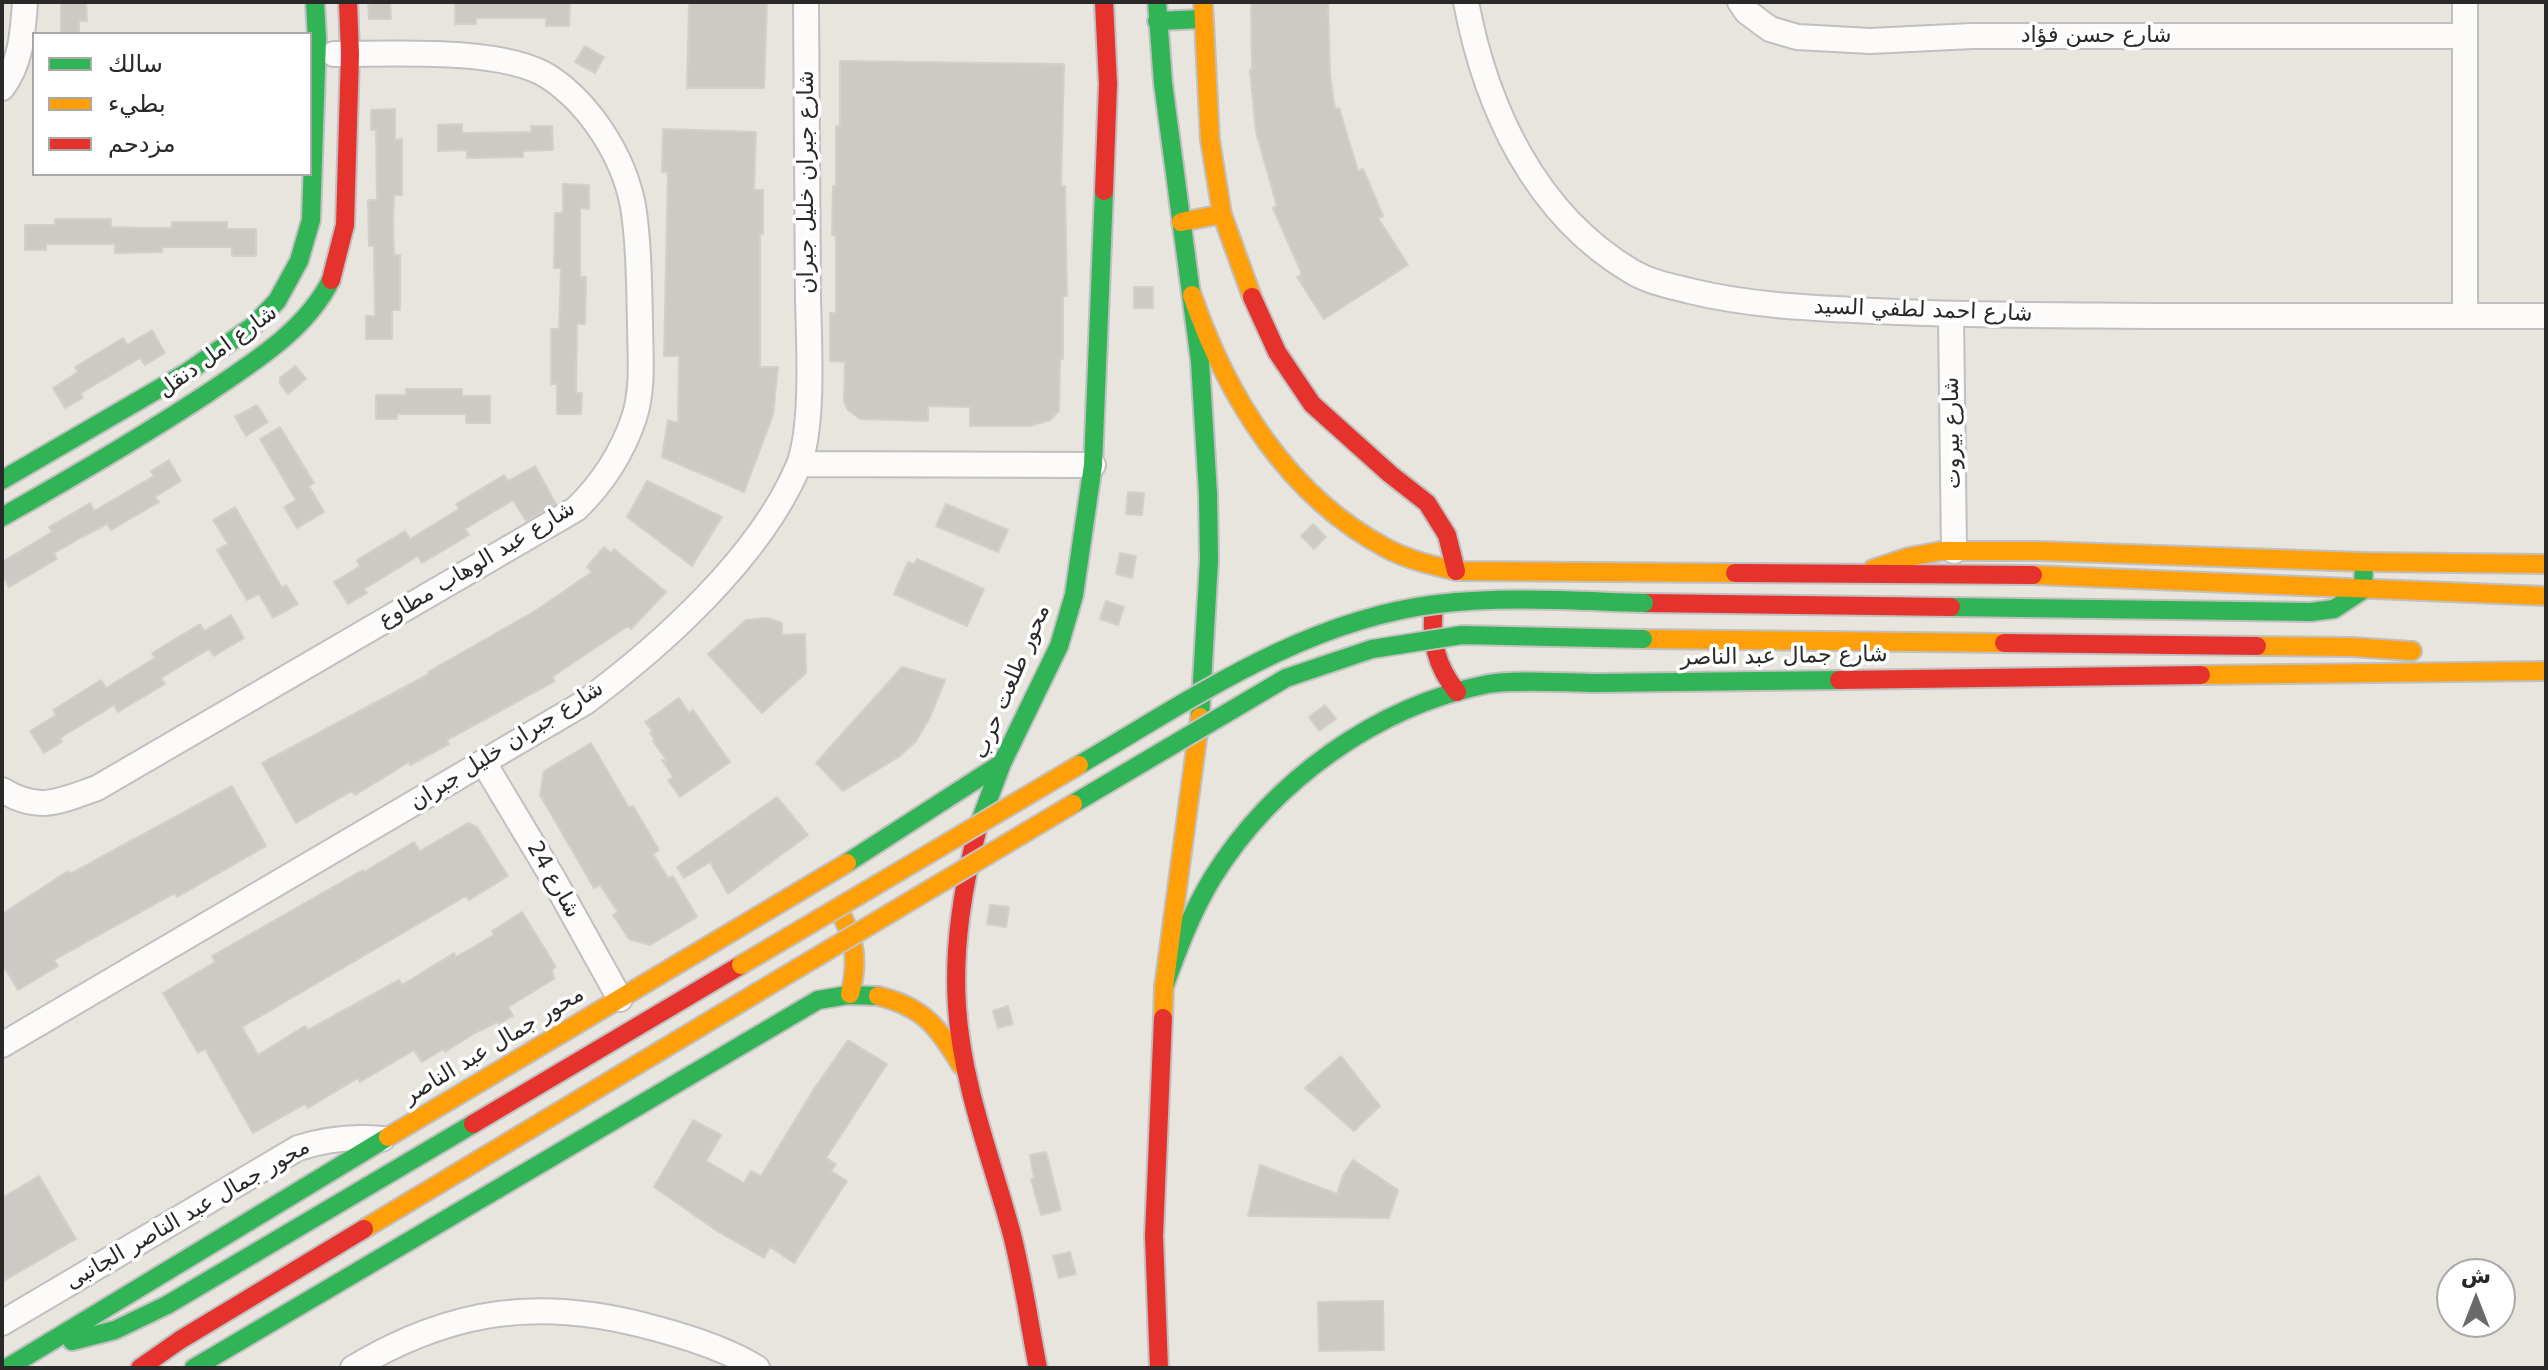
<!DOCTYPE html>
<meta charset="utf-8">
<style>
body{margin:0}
#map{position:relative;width:2548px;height:1370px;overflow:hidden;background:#e8e4de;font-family:"DejaVu Sans","Noto Naskh Arabic",sans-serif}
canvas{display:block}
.frame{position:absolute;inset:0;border:4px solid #292929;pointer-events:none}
.legend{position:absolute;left:32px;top:32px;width:280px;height:144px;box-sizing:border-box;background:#fff;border:2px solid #a9a9a9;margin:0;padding:10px 14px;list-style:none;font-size:24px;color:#292929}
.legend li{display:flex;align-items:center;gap:16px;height:40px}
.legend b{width:40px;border:2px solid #a9a9a9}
.north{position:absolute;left:2436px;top:1258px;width:80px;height:80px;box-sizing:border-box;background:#fff;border:2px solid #a9a9a9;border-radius:50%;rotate:0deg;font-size:22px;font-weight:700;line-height:32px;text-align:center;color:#292929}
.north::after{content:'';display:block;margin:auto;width:28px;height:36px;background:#6c6a68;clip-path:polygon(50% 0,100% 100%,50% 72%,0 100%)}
</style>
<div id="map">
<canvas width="2548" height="1370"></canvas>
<div class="frame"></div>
<ul class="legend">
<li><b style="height:10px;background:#30b455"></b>سالك</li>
<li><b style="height:10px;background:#ff9f0a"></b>بطيء</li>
<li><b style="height:10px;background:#e5322d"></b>مزدحم</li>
</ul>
<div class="north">ش</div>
</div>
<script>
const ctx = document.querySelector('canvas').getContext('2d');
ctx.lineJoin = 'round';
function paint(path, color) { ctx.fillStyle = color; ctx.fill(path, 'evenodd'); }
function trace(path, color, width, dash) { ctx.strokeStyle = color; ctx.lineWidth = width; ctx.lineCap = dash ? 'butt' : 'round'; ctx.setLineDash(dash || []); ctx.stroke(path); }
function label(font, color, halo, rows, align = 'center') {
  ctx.font = font + ' "DejaVu Sans","Noto Naskh Arabic",sans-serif'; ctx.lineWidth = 7; ctx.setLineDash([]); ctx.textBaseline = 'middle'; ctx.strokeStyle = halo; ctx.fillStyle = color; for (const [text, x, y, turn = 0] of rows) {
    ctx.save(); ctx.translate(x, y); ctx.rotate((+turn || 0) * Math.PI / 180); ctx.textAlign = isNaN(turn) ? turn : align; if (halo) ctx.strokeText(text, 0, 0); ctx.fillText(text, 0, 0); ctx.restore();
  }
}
const building = new Path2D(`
 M 61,2 L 86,2 L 87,21 L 79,21 L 79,34 L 61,34 Z
 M 368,2 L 390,2 L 391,19 L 369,19 Z
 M 455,2 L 570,2 L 569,26 L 546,26 L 546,18 L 476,18 L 476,24 L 455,24 Z
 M 689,2 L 767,2 L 764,88 L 687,88 Z
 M 1251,2 L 1328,2 L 1330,75 L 1335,109 L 1339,108 L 1358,171 L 1363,169 L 1383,216 L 1378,218 L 1408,265 L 1324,319 L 1297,277 L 1302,274 L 1273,208 L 1277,206 L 1256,132 L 1250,70 L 1252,69 Z
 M 585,46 L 604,57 L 595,73 L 575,62 Z
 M 840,61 L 1064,64 L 1061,186 L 1065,186 L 1067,296 L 1063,296 L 1063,359 L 1060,359 L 1059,411 L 1050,420 L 1030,426 L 970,426 L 970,407 L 928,406 L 928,421 L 860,419 L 848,410 L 844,401 L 845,362 L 830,361 L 830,313 L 836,313 L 836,235 L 832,235 L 833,186 L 836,186 L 836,126 L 840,126 Z
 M 395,109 L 395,140 L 402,139 L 402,195 L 394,195 L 393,223 L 394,255 L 400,255 L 400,310 L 392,310 L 392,339 L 366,339 L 366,316 L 375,316 L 374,246 L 369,246 L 368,200 L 377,200 L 376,130 L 371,130 L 371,110 Z
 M 462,124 L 462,133 L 531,132 L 531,126 L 552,126 L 553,150 L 523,151 L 523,157 L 467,158 L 467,150 L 438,151 L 438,125 Z
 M 663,129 L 756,132 L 754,190 L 763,190 L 763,234 L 760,234 L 760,367 L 778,367 L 773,415 L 744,492 L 662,457 L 668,420 L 678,423 L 679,356 L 664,356 L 668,172 L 662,172 Z
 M 563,184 L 589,185 L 589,209 L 580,208 L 580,277 L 586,277 L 585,324 L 577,324 L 576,393 L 582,393 L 581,414 L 557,414 L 557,384 L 551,384 L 551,329 L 559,329 L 560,300 L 561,268 L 554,268 L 555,213 L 563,213 Z
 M 55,219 L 111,219 L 111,227 L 140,228 L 172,228 L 172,222 L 227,222 L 227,229 L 256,229 L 256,256 L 232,256 L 232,247 L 162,247 L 162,252 L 115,253 L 115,244 L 46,244 L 46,250 L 25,250 L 25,225 L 55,225 Z
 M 1134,287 L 1153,287 L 1153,308 L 1134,308 Z
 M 152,330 L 165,353 L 145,365 L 140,358 L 81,393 L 83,398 L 65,408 L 53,388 L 78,372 L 75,367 L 123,338 L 127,345 Z
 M 295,366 L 306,379 L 288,394 L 280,384 L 280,378 Z
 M 406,389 L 462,389 L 462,396 L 490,396 L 490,423 L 466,423 L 466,414 L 397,414 L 397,419 L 376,419 L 376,395 L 406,395 Z
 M 257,405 L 268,422 L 246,436 L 235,417 Z
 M 280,427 L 314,483 L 309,486 L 324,512 L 297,528 L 284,507 L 296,500 L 260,439 Z
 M 169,460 L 181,481 L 155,497 L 159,502 L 111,530 L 107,524 L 82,537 L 54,553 L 57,559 L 9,587 L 2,574 L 2,562 L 52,532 L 49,527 L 90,503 L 94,511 L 154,476 L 151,471 Z
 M 535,466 L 556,504 L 526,521 L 513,500 L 465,529 L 469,535 L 422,563 L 418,556 L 364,589 L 367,593 L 348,604 L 334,582 L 360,566 L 357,560 L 405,531 L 410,539 L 459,509 L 456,504 L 504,475 L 508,481 Z
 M 647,481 L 722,517 L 692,566 L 627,517 Z
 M 1128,492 L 1144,493 L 1142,515 L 1126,514 Z
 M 946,504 L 1008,530 L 998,552 L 936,526 Z
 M 235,507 L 282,588 L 286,585 L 298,604 L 273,618 L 259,594 L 247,600 L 217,550 L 228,544 L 213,520 Z
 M 1313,524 L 1326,537 L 1314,549 L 1301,536 Z
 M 604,547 L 611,553 L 614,549 L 666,592 L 631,629 L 628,626 L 552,677 L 555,681 L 447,740 L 449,744 L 410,765 L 409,762 L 355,795 L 352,791 L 296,823 L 262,763 L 429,674 L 428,672 L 535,611 L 592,572 L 587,567 Z
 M 1120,553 L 1136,556 L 1132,578 L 1116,574 Z
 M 917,559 L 984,589 L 967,626 L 894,594 L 908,562 L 914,564 Z
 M 1106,601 L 1124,607 L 1118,625 L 1100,619 Z
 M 231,615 L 244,638 L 214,656 L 209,649 L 161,678 L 165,684 L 118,712 L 114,705 L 60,738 L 62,742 L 44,753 L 30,731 L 56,715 L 53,710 L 101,680 L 106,688 L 155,658 L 152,653 L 200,624 L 204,631 Z
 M 767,618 L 782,623 L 782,635 L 805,634 L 806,673 L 762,713 L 708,654 L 746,620 Z
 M 902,667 L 945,680 L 930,717 L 916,741 L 900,756 L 843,791 L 816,763 Z
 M 679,698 L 689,713 L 693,710 L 730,762 L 680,797 L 668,780 L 673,777 L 662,760 L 667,761 L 653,741 L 655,740 L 650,733 L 652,731 L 645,722 Z
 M 1325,705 L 1336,719 L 1319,731 L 1309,717 Z
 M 591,743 L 629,808 L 633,806 L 659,850 L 653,854 L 668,878 L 673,876 L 697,917 L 650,945 L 629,939 L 613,915 L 618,912 L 600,885 L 594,888 L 540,795 L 544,771 Z
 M 232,786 L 266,846 L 177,897 L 175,893 L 54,960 L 58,966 L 18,990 L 2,964 L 2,914 L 68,871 L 70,874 Z
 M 777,797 L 808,835 L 728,894 L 710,862 L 684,878 L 677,867 Z
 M 468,823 L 477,827 L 508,876 L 469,900 L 466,896 L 242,1027 L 258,1055 L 305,1026 L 308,1030 L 399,980 L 402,985 L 454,953 L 456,957 L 494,935 L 492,931 L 522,912 L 556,967 L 552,970 L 554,979 L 508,1007 L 513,1016 L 499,1024 L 498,1022 L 475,1033 L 445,1052 L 443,1049 L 422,1062 L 414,1050 L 360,1082 L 358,1078 L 308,1108 L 305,1104 L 253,1133 L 205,1049 L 198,1053 L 163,993 L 215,962 L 212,956 L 363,870 L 364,872 L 414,842 L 420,851 Z
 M 990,905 L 1009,907 L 1006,927 L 987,924 Z
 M 1008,1006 L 1013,1024 L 998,1028 L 993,1011 Z
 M 848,1040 L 887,1064 L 826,1158 L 836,1164 L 831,1171 L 847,1181 L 794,1263 L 770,1247 L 764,1258 L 717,1231 L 654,1187 L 693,1120 L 721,1135 L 706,1161 L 744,1183 L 751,1171 L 761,1176 L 814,1089 Z
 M 1341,1056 L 1380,1106 L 1354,1131 L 1305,1088 Z
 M 1046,1152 L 1061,1210 L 1041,1215 L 1031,1179 L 1034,1178 L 1030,1155 Z
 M 1353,1160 L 1398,1190 L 1389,1218 L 1248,1216 L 1260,1165 L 1337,1194 L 1343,1175 Z
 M 39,1176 L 76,1239 L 2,1282 L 2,1198 Z
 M 1070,1252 L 1076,1274 L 1059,1278 L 1053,1256 Z
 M 1383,1301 L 1384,1350 L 1319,1351 L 1318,1302 Z`);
paint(building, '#cdcac5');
trace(building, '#d3d0cb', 2);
const street = new Path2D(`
 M 1466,2 C 1486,108 1535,214 1631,271 C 1649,282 1670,286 1690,291 C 1752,306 1813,308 1876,311 C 1974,316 2072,315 2170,316 C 2296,316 2421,316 2546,316
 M 1740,2 L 1747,12 L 1770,29 L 1797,37 L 1870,41 L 1972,36 L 2465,36
 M 2465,2 L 2465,316
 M 2,88 C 21,64 23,32 25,2
 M 1951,315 L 1954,551
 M 799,464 L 1093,465
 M 484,763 L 554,880 L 620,999
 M 2,790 C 39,813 60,801 97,788 L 576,509 C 603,483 622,453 634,418 C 644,387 640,354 640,321 C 639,283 639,244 633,206 C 624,157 590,104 549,77 C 503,47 390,54 334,54
 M 2,1045 L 584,703 C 662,645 759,558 798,467 C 814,428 809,343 808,299 C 808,200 807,101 806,2
 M 2,1323 L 298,1148 C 326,1139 352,1136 382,1139
 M 353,1368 C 453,1308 542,1297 654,1328 C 688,1337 727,1349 757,1368`);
const fast = new Path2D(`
 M 1157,2 L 1163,83 L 1200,361 L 1208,494 L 1209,560 L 1200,717
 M 1157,21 L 1202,19
 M 2,480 L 186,373 L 253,326 L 277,301 L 299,261 L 311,220 L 317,39 L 315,2
 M 2,517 C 73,477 143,436 211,391 C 255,361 306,330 331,280
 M 1951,607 L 2311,612 L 2334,609 L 2363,590 L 2364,562
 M 978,827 L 1002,763 L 1059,646 L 1074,595 L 1093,465 L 1104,191
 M 847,863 L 1002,763
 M 1164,987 C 1178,949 1192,911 1213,877 C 1273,781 1376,706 1488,684 C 1517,679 1566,683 1597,683 C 1678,682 1759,681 1839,680
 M 72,1341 L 115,1330 L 167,1305 L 473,1124
 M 7,1368 L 388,1137
 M 194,1368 L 818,1000 L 848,995 L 878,996`);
const slow = new Path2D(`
 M 1203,2 L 1210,140 L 1222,214 L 1252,297
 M 1181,222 L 1222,214
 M 1192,295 C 1227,397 1288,496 1386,548 C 1408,560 1432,565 1456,571 L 1735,573
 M 1873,569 L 1909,557 L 1941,551 L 2040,551 L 2364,562 L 2546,564
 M 2033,575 L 2546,596
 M 1643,639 L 2004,643
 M 2257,646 L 2352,647 L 2412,651
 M 2201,675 L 2546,671
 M 838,910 C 856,937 858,963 850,994
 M 878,996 C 924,1007 938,1027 961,1065
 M 1163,1018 L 1164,987 L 1200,717
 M 388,1137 L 847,863
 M 364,1229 L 758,992`);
const jam = new Path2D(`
 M 1104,191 L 1108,84 L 1104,2
 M 331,280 L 345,225 L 350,54 L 348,2
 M 1252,297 L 1277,352 L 1312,404 L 1390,474 L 1427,503 L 1447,535 L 1456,571
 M 1735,573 L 2033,575
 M 1644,603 L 1951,607
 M 1434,607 C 1430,640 1436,666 1457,692
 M 2004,643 L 2257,646
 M 1839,680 L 2201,675
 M 978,827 C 963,887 953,945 957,1007 C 962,1084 991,1157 1011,1231 C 1023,1276 1029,1323 1038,1368
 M 473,1124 L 741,965
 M 140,1368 L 180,1340 L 364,1229
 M 1159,1368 L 1154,1236 L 1163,1018`);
trace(street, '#c1c0c0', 28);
trace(fast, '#c1c0c0', 22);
trace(slow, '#c1c0c0', 22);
trace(jam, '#c1c0c0', 22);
trace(street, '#fcfbfa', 24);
trace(fast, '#30b455', 18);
trace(slow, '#ff9f0a', 18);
trace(jam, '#e5322d', 18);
const fastBridge = new Path2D(`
 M 1079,765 C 1192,699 1304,620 1437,604 C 1506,596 1575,601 1644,603
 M 1073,804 L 1286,678 L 1372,649 L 1462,635 L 1643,639`);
const slowBridge = new Path2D(`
 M 741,965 L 1079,765
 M 758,992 L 1073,804`);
trace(fastBridge, '#c4c3c0', 22, []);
trace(slowBridge, '#c4c3c0', 22, []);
trace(fastBridge, '#30b455', 18);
trace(slowBridge, '#ff9f0a', 18);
label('22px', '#292929', '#fff', [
 ["شارع حسن فؤاد",2096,36],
 ["شارع جبران خليل جبران",807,182,-90],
 ["شارع احمد لطفي السيد",1923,311,2],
 ["شارع امل دنقل",218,352,-36],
 ["شارع بيروت",1953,433,-91],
 ["شارع عبد الوهاب مطاوع",477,565,-31],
 ["شارع جمال عبد الناصر",1784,657,-1],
 ["محور طلعت حرب",1012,682,-67],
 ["شارع جبران خليل جبران",507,746,-32],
 ["شارع 24",553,880,60],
 ["محور جمال عبد الناصر",494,1046,-31],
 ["محور جمال عبد الناصر الجانبى",188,1215,-30]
]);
</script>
